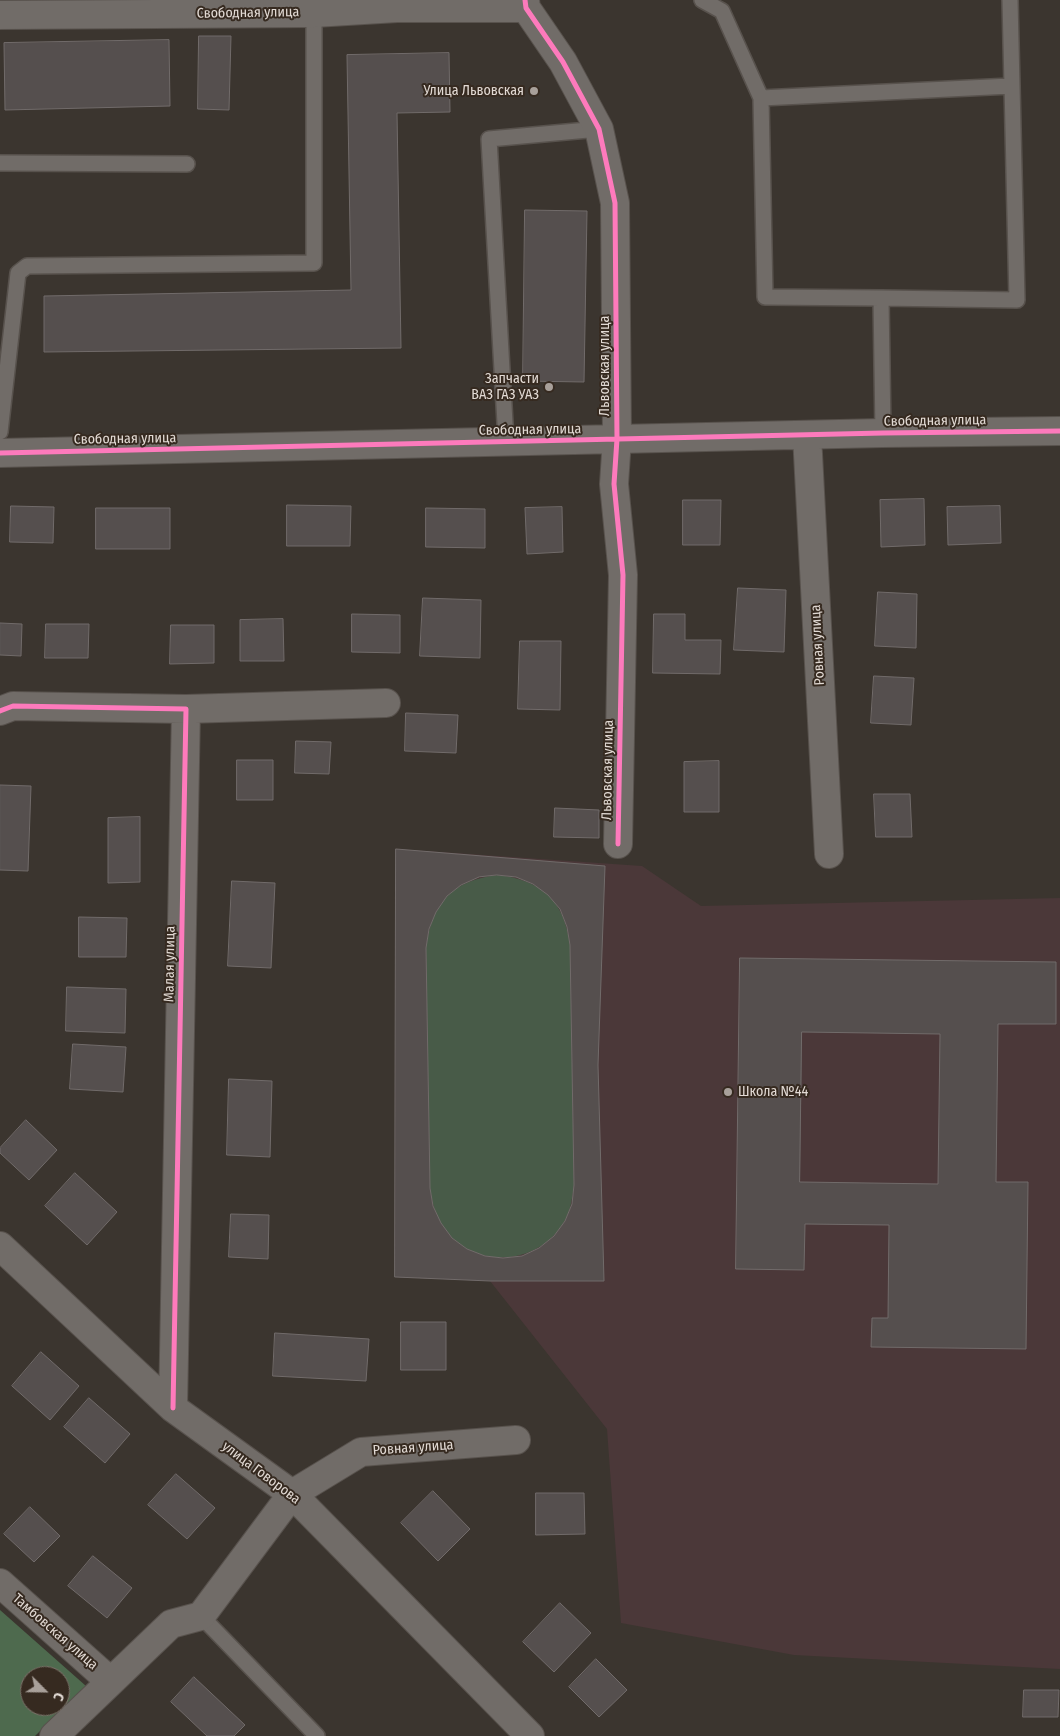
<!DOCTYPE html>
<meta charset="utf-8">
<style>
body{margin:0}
#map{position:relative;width:1060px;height:1736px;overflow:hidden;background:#3b352f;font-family:"Fira Sans Condensed",sans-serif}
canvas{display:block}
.north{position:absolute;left:20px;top:1666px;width:50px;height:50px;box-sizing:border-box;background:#362a20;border:1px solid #7b7068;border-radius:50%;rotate:113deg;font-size:14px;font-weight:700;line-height:20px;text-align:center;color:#e2dad4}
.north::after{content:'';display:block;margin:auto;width:18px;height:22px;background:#a8a09a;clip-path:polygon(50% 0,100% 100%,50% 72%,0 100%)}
</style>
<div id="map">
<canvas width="1060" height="1736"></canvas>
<div class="north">С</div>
</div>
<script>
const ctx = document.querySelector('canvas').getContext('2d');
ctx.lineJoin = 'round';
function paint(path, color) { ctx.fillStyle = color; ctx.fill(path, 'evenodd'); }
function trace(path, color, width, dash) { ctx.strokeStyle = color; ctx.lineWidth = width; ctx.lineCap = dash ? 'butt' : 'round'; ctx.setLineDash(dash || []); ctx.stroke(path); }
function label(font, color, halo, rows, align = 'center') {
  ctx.font = font + ' "Fira Sans Condensed",sans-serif'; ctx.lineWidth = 4; ctx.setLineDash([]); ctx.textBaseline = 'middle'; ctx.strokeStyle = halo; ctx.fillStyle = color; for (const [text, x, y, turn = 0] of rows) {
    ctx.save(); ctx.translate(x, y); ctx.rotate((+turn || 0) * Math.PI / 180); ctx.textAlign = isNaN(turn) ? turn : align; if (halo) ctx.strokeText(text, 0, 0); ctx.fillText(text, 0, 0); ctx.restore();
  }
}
paint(new Path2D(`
 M 396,849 L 642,866 L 701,906 L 1060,898 L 1060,1669 L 794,1655 L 621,1623 L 607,1429 L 490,1281 L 395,1277 Z`), '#4b3839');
paint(new Path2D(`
 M 497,875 C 542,880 564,900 570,945 L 574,1185 C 572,1198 571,1211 564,1222 C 537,1268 469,1270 441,1224 C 434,1212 432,1200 430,1188 L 426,948 C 432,902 452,881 497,875 Z`), '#485b48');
paint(new Path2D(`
 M 0,1610 L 86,1686 L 35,1736 L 0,1736 ZM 30,1676 L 60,1676 L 60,1706 L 30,1706 Z`), '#4e6a4e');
const building = new Path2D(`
 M 199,36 L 231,36 L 229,110 L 198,109 Z
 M 169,40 L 170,106 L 5,110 L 4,43 Z
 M 449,53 L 450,112 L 397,113 L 401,348 L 44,352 L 44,296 L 351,290 L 347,55 Z
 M 525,210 L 587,211 L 584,382 L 523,381 Z
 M 924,499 L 925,545 L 881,547 L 880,500 Z
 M 683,500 L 721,500 L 720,545 L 683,545 Z
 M 287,505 L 351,506 L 350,546 L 287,546 Z
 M 11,506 L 54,507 L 53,543 L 10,542 Z
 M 1000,506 L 1001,543 L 948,545 L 947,507 Z
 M 562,507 L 563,552 L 527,554 L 525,508 Z
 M 96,508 L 170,508 L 170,549 L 96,549 Z
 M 426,508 L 485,509 L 485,548 L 426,547 Z
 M 738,588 L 786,590 L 784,652 L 734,650 Z
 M 878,592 L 917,594 L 916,648 L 875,646 Z
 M 423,598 L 481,600 L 480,658 L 420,656 Z
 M 352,614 L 400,615 L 400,653 L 352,652 Z
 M 654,614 L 685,614 L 685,640 L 721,640 L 720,674 L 653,673 Z
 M 283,619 L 284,661 L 240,661 L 240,620 Z
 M 0,623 L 22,624 L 21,656 L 0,655 Z
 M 46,624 L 89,624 L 88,658 L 45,658 Z
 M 171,625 L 214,625 L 214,663 L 170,664 Z
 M 520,641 L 561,641 L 560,710 L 518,709 Z
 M 874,676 L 914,678 L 911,725 L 871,723 Z
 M 406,713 L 458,715 L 456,753 L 405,751 Z
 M 296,741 L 331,742 L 329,774 L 295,773 Z
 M 237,760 L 273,760 L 273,800 L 237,800 Z
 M 719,761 L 719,812 L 684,812 L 684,762 Z
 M 0,785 L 31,786 L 28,871 L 0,870 Z
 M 874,794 L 910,794 L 912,837 L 876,837 Z
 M 555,808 L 599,810 L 599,838 L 554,837 Z
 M 140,817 L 140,882 L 108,883 L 108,818 Z
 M 396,849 L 605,866 L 598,1065 L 604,1281 L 490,1281 L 395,1277 ZM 497,875 L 516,877 L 533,884 L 548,895 L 560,909 L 567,927 L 570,945 L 574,1185 L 572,1204 L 565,1221 L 554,1236 L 539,1248 L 522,1256 L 503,1258 L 485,1256 L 467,1249 L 452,1238 L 441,1223 L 433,1206 L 430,1188 L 426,948 L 429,929 L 436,912 L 447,896 L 461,885 L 479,877 Z
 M 232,881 L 275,883 L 271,968 L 228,966 Z
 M 79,917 L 127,918 L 126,957 L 79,957 Z
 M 740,958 L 1056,962 L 1056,1024 L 998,1024 L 996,1182 L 1028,1182 L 1026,1349 L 871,1347 L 872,1318 L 888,1318 L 889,1225 L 805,1224 L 804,1270 L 736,1269 ZM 802,1032 L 940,1034 L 938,1184 L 800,1182 Z
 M 67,987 L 126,989 L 125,1033 L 66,1031 Z
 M 73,1044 L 126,1047 L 123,1092 L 70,1089 Z
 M 229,1079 L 272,1081 L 270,1157 L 227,1155 Z
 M 26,1120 L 57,1150 L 29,1180 L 0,1153 L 0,1148 Z
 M 75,1173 L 117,1212 L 87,1245 L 45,1206 Z
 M 231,1214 L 269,1215 L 268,1259 L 229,1257 Z
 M 401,1322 L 446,1322 L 446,1370 L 401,1370 Z
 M 275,1333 L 369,1339 L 366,1381 L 273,1376 Z
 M 41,1352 L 79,1386 L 50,1420 L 12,1386 Z
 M 89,1398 L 130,1434 L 105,1463 L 64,1427 Z
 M 176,1474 L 215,1508 L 187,1539 L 148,1505 Z
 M 433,1491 L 470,1529 L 438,1561 L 401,1523 Z
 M 536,1493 L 584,1493 L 585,1534 L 536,1535 Z
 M 30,1507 L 60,1536 L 34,1562 L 4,1534 Z
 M 93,1556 L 132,1588 L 107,1618 L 68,1586 Z
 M 560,1603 L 591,1633 L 554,1672 L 523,1642 Z
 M 596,1659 L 627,1690 L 599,1717 L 569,1687 Z
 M 194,1677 L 245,1725 L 234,1736 L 207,1736 L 171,1702 Z
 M 1024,1690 L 1059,1690 L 1058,1717 L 1023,1717 Z`);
paint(building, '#554f4e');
trace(building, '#716b6a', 1);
const service = new Path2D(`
 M 702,0 L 722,11 L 761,98 L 765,297 L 881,298
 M 761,98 L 1011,86
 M 0,163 L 187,164
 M 0,432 L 18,273 L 27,266 L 314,263 L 314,13
 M 883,433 L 881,298 L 1017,300 L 1010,0
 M 506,441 L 489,139 L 599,129
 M 201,1616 L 317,1736`);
const minor = new Path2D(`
 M 525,0 L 526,8 L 563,62 L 599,129 L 615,203 L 617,439 L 614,484 L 623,575 L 618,844
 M 0,15 L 314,13 L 397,8 L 526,8
 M 807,435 L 829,854
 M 0,453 L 883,433 L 1060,431
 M 186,709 L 386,703
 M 0,711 L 13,706 L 186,709 L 173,1408
 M 0,1246 L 173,1408 L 292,1494 L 530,1736
 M 0,1583 L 110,1681
 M 54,1736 L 171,1624 L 201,1616 L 292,1494 L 361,1452 L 516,1440`);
trace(service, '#58524d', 18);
trace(minor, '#58524d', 30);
trace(service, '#716c68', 15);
trace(minor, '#716c68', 28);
trace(new Path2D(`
 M 525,0 L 526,8 L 563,62 L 599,129 L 615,203 L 617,439 L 614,484 L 623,575 L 618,844
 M 0,453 L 883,433 L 1060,431
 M 0,711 L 13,706 L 186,709 L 173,1408`), '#fd7abc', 5);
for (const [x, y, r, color] of [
 [534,91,5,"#a8a09a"],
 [549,387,5,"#a8a09a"],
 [728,1092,5,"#a8a09a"]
]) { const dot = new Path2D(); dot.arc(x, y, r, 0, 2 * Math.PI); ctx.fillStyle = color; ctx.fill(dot); trace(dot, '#362a20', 2); }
label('14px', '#e2dad4', '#362a20', [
 ["Свободная улица",248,13,-1],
 ["Львовская улица",605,366,-90],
 ["Свободная улица",935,421,-1],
 ["Свободная улица",530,430,-1],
 ["Свободная улица",125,439,-1],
 ["Ровная улица",818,645,-93],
 ["Львовская улица",608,770,-89],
 ["Малая улица",170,964,-89],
 ["Ровная улица",413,1448,-4],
 ["улица Говорова",261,1473,37],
 ["Тамбовская улица",55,1632,41]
]);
label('14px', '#e2dad4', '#362a20', [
 ["Улица Львовская",524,91],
 ["Запчасти",539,379],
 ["ВАЗ ГАЗ УАЗ",539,395],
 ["Школа №44",738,1092,"left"]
], 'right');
</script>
